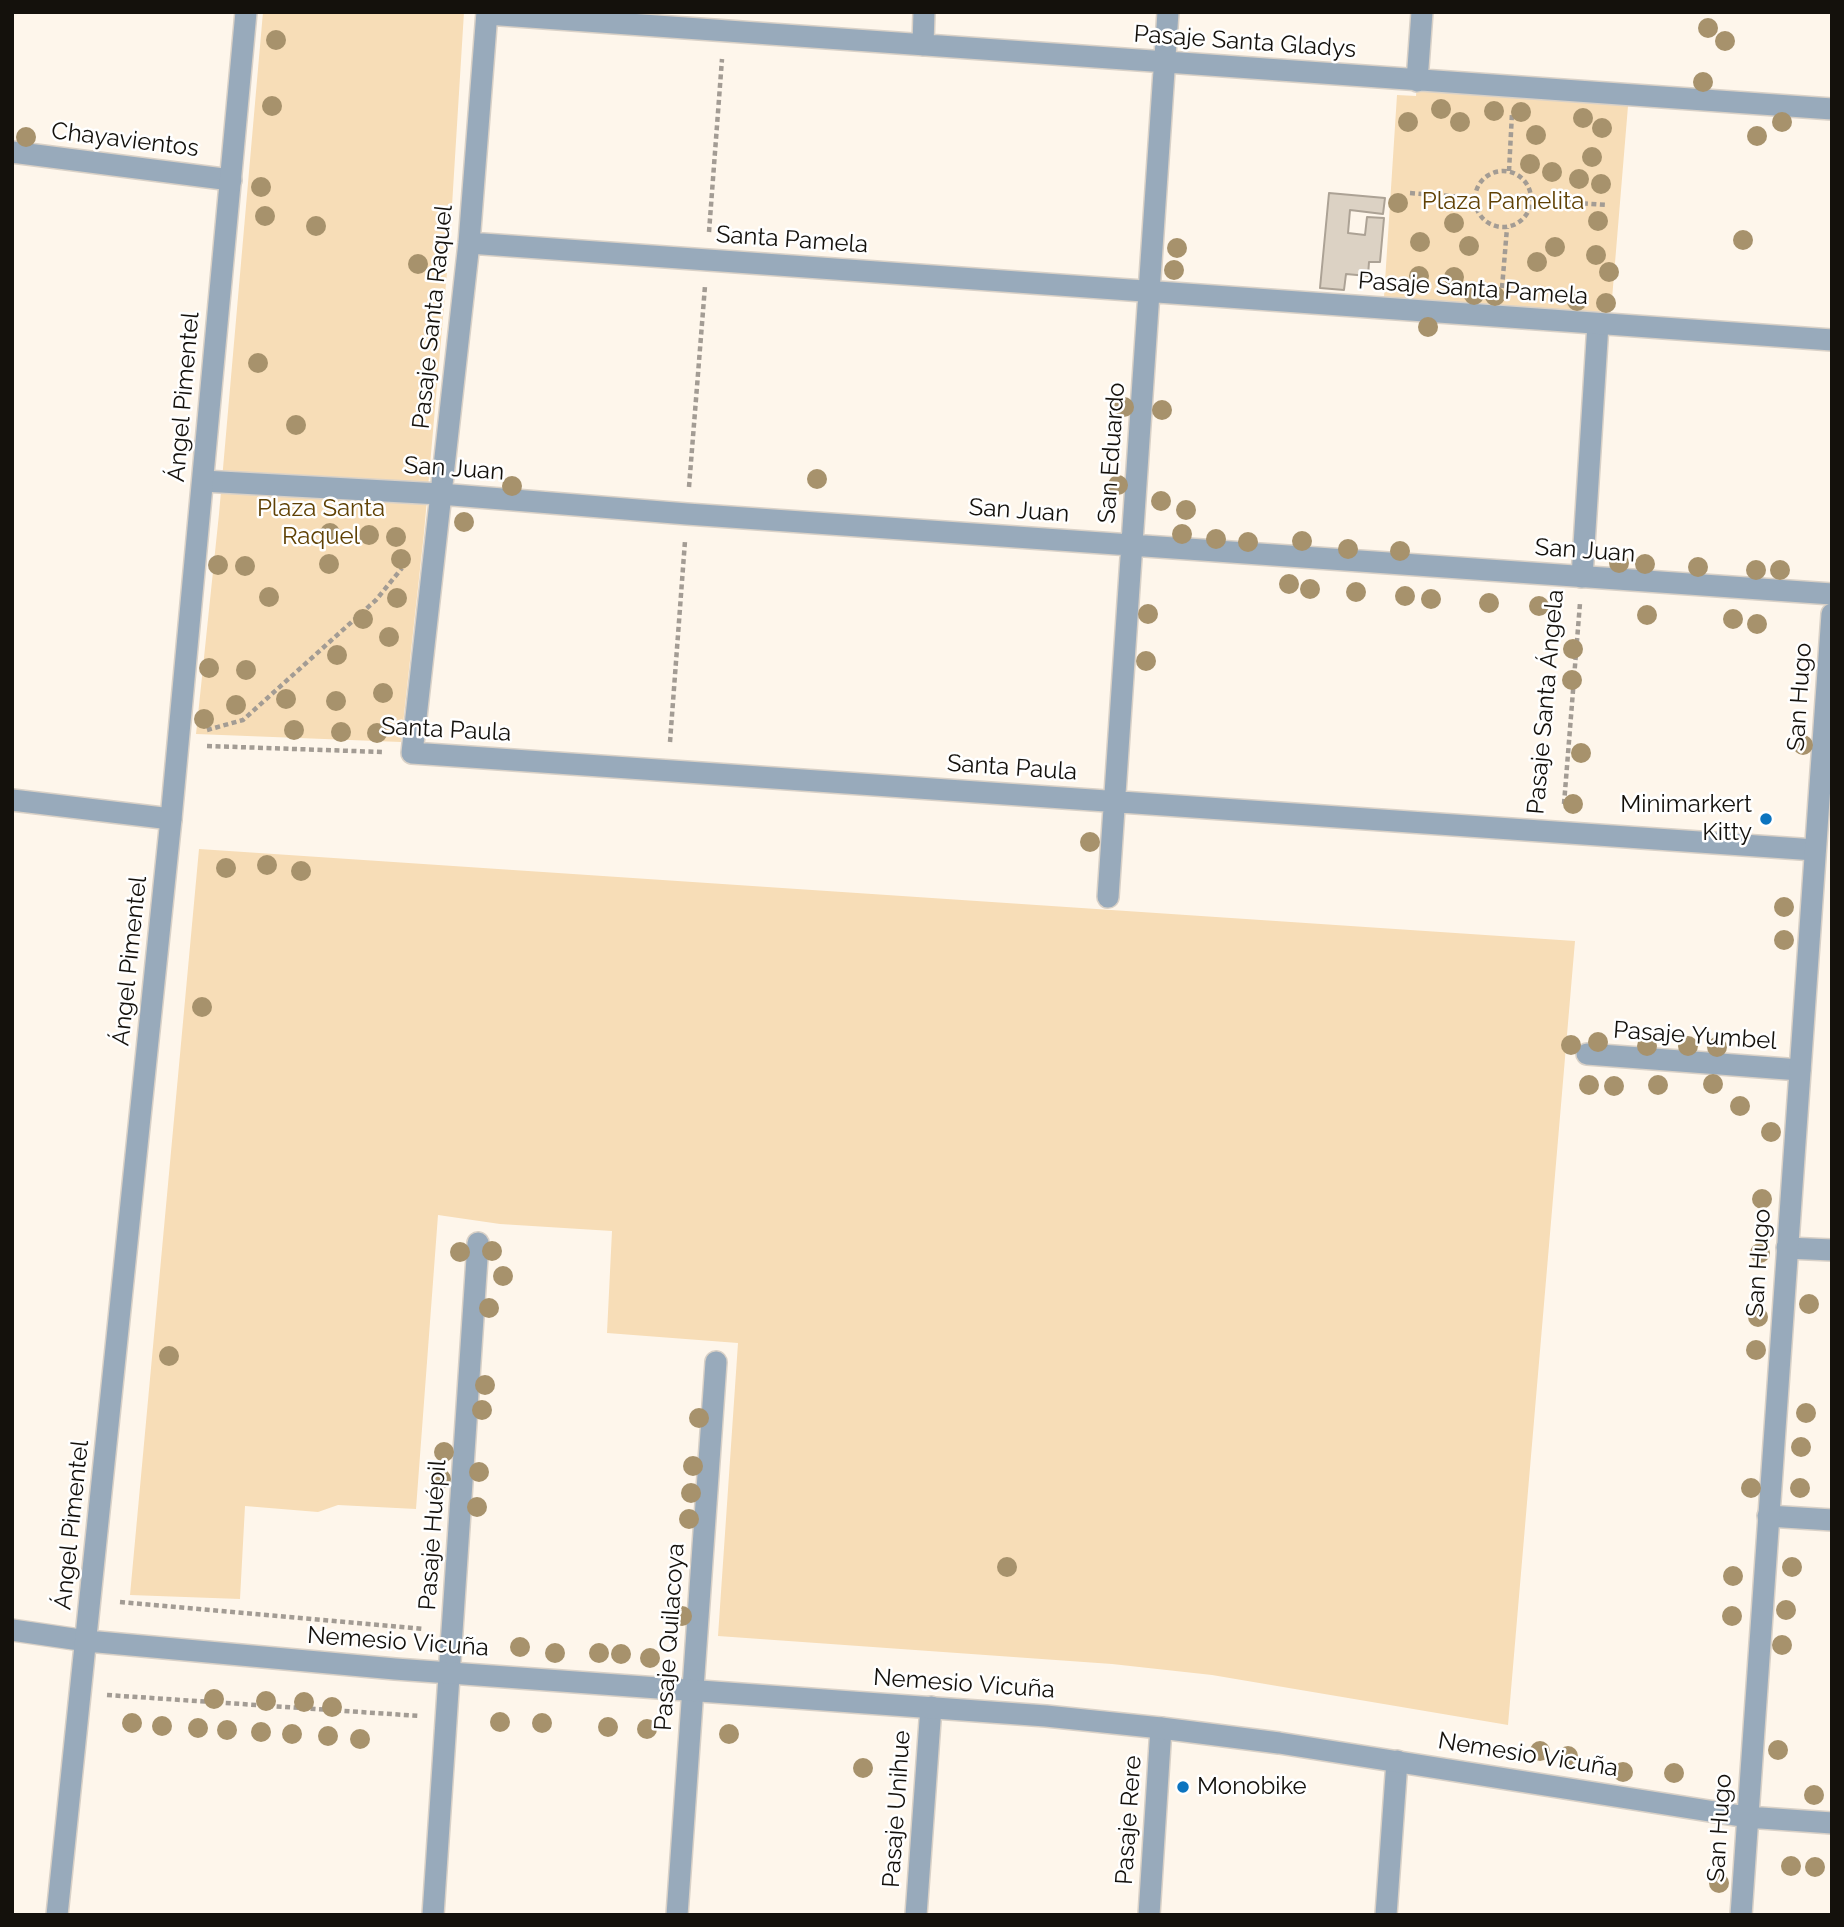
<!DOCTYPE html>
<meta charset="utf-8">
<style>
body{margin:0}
#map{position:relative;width:1844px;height:1927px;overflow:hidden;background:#fef6eb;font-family:Raleway,sans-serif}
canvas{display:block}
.frame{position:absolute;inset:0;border:14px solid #14110c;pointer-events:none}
</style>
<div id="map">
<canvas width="1844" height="1927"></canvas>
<div class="frame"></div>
</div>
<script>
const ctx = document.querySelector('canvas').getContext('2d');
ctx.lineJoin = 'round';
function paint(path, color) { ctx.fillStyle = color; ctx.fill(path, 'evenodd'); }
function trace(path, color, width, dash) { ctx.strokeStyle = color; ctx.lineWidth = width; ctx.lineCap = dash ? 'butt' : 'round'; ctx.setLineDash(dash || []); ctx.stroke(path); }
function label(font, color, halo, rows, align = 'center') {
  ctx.font = font + ' Raleway,sans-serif'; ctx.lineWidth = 5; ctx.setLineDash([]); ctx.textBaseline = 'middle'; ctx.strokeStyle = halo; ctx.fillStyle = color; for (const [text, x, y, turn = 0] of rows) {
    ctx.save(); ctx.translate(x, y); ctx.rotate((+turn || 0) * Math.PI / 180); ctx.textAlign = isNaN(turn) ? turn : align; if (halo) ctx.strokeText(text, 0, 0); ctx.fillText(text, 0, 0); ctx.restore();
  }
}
paint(new Path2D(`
 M 263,12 L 464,12 L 450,238 L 424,533 L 401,742 L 196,734 L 219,514 Z
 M 1417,81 L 1616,95 L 1615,105 L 1628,106 L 1611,311 L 1600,311 L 1598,324 L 1402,310 L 1403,298 L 1384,297 L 1397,95 L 1416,96 Z
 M 199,849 L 1575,941 L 1508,1725 L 1212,1675 L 1112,1664 L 718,1636 L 738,1343 L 607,1333 L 612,1231 L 500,1224 L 438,1215 L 416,1509 L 338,1505 L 318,1512 L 245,1506 L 240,1599 L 130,1595 Z`), '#f7ddb7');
const building = new Path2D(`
 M 1329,193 L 1385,198 L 1383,214 L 1350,210 L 1348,233 L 1365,235 L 1367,217 L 1384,218 L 1380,262 L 1369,262 L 1368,276 L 1346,274 L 1344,290 L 1320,288 Z`);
paint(building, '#dcd2c4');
trace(building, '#aca295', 2);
const pedestrian = new Path2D(`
 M 1582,577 L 1598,324`);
const minor = new Path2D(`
 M 487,12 L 469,243 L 412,753 L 1815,850
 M 487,14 L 1832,109
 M 923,45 L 924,12
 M 1417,81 L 1422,12
 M 12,152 L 231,180
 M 469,243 L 1832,340
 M 203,481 L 440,494 L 687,514 L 1832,594
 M 12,800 L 171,819
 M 1108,897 L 1168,12
 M 1587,1054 L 1800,1070
 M 1787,1248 L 1832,1250
 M 1768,1516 L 1832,1520
 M 12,1630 L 87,1641
 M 433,1915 L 478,1243
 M 677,1915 L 716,1362
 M 916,1915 L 931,1707
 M 1149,1915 L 1161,1728
 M 1386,1915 L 1397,1761`);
const tertiary = new Path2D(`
 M 87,1641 L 395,1669 L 1046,1716 L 1161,1728 L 1279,1743 L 1747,1817 L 1832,1823
 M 57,1915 L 171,819 L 246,12
 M 1741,1915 L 1832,614`);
trace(pedestrian, '#d9d1c7', 24);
trace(minor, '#d9d1c7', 24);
trace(tertiary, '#d9d1c7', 24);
trace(new Path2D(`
 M1475 199a28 28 0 1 1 56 0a28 28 0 1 1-56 0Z
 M 1509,171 L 1512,113
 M 1410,193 L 1475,198
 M 1532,200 L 1608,205
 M 709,232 L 722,59
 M 1502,288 L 1507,228
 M 689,487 L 705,286
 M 207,730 L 243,720 L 376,600 L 402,568
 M 670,742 L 685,541
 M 207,746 L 383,752
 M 1564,804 L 1580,603
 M 120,1602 L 424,1629
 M 107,1695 L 420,1716`), '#a39c94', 4.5, [5, 3.5]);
trace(pedestrian, '#98aabb', 21);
trace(minor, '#98aabb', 21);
trace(tertiary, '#98aabb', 21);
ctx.fillStyle = '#a7926c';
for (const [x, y] of [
 [1708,28],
 [276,40],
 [1725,41],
 [1703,82],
 [272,106],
 [1441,109],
 [1494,111],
 [1521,112],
 [1583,118],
 [1408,122],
 [1460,122],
 [1782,122],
 [1602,128],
 [1536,135],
 [1757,136],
 [26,137],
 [1592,157],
 [1530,164],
 [1552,172],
 [1579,179],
 [1601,184],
 [261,187],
 [1398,203],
 [265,216],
 [1598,221],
 [1454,223],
 [316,226],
 [1743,240],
 [1420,242],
 [1469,246],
 [1555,247],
 [1177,248],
 [1596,255],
 [1537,262],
 [418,264],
 [1174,270],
 [1609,272],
 [1419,276],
 [1454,277],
 [1474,295],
 [1495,296],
 [1577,301],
 [1606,303],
 [1428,327],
 [258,363],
 [1124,407],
 [1162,410],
 [296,425],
 [817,479],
 [1118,485],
 [512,486],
 [1161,501],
 [1186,510],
 [464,522],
 [330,533],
 [1182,534],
 [369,535],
 [396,537],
 [1216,539],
 [1302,541],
 [1248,542],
 [1348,549],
 [1400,551],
 [401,559],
 [1619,563],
 [329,564],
 [1645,564],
 [218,565],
 [245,566],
 [1698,567],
 [1756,570],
 [1780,570],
 [1289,584],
 [1310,589],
 [1356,592],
 [1405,596],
 [269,597],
 [397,598],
 [1431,599],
 [1489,603],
 [1539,606],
 [1148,614],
 [1647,615],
 [363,619],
 [1733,619],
 [1757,624],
 [389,637],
 [1573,649],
 [337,655],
 [1146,661],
 [209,668],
 [246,670],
 [1572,680],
 [383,693],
 [286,699],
 [336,701],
 [236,705],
 [204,719],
 [294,730],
 [341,732],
 [377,733],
 [1803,745],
 [1581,753],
 [1573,804],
 [1090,842],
 [267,865],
 [226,868],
 [301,871],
 [1784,907],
 [1784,940],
 [202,1007],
 [1598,1042],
 [1571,1045],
 [1647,1046],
 [1688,1046],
 [1717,1047],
 [1713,1084],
 [1589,1085],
 [1658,1085],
 [1614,1086],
 [1740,1106],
 [1771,1132],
 [1762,1199],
 [492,1251],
 [460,1252],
 [1760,1253],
 [503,1276],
 [1809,1304],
 [489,1308],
 [1758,1317],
 [1756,1350],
 [169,1356],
 [485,1385],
 [482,1410],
 [1806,1413],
 [699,1418],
 [1801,1447],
 [444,1452],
 [693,1466],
 [479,1472],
 [441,1479],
 [1751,1488],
 [1800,1488],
 [691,1493],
 [477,1507],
 [689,1519],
 [1007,1567],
 [1792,1567],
 [1733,1576],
 [1786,1610],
 [682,1616],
 [1732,1616],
 [1782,1645],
 [520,1647],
 [555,1653],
 [599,1653],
 [621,1654],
 [650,1658],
 [214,1699],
 [266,1701],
 [304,1702],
 [332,1707],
 [500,1722],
 [132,1723],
 [542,1723],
 [162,1726],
 [608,1727],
 [198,1728],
 [647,1729],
 [227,1730],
 [261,1732],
 [292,1734],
 [729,1734],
 [328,1736],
 [360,1739],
 [1778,1750],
 [1540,1751],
 [1568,1756],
 [863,1768],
 [1623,1772],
 [1674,1773],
 [1814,1795],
 [1791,1866],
 [1815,1867],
 [1719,1883]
]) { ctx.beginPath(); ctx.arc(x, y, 10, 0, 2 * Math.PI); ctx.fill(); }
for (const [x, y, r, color] of [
 [1766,819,7,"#0c74bf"],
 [1183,1787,7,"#0c74bf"]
]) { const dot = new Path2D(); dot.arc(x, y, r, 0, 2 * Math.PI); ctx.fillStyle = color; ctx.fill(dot); trace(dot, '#fff', 2.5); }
label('24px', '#14110c', '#fff', [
 ["Pasaje Santa Gladys",1245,42,4],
 ["Chayavientos",125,140,7],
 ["Santa Pamela",792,240,4],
 ["Pasaje Santa Pamela",1473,289,4],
 ["Pasaje Santa Raquel",433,317,-84],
 ["Ángel Pimentel",184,397,-85],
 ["San Eduardo",1112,453,-86],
 ["San Juan",454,469,4],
 ["San Juan",1019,511,4],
 ["San Juan",1585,551,4],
 ["San Hugo",1800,697,-86],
 ["Pasaje Santa Ángela",1546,702,-85],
 ["Santa Paula",446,730,3],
 ["Santa Paula",1012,768,4],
 ["Ángel Pimentel",130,961,-84],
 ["Pasaje Yumbel",1695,1036,4],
 ["San Hugo",1759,1263,-86],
 ["Ángel Pimentel",72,1525,-84],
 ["Pasaje Huépil",433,1535,-86],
 ["Pasaje Quilacoya",670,1637,-86],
 ["Nemesio Vicuña",398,1642,4],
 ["Nemesio Vicuña",964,1684,4],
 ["Nemesio Vicuña",1528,1755,9],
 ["Pasaje Unihue",897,1809,-86],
 ["Pasaje Rere",1129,1820,-86],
 ["San Hugo",1720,1828,-86]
]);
label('24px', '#604104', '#fff', [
 ["Plaza Pamelita",1503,202],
 ["Plaza Santa",321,509],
 ["Raquel",321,537]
]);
label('24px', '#14110c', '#fff', [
 ["Minimarkert",1752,805],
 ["Kitty",1752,833],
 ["Monobike",1197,1787,"left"]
], 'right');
</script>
